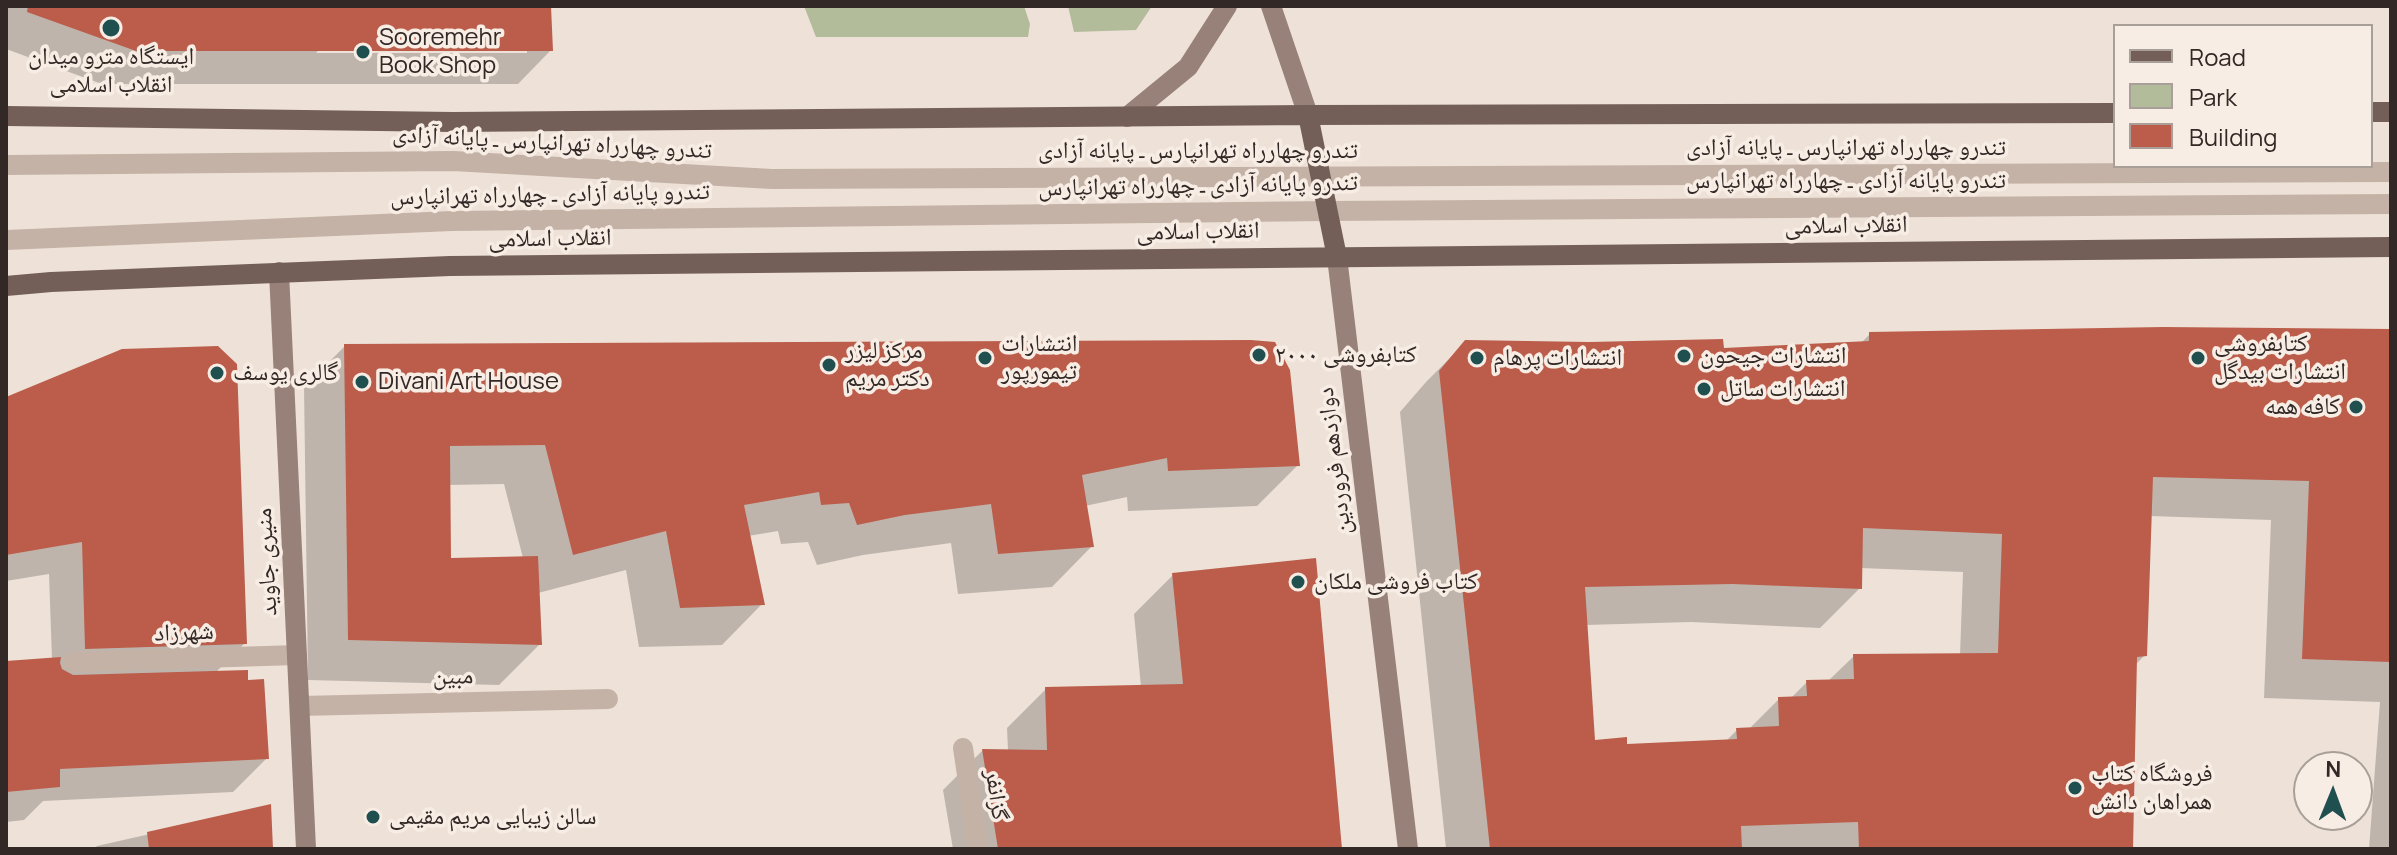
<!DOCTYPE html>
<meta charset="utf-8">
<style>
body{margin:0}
#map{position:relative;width:2397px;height:855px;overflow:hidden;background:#eee2d8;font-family:Manrope,sans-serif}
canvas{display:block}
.frame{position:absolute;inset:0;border:8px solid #322926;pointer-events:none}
.legend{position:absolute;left:2113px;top:24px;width:260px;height:144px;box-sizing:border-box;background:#f7ede4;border:2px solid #a89f98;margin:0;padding:10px 14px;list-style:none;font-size:24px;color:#322926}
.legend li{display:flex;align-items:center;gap:16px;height:40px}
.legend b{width:40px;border:2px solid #a89f98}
.north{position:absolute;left:2293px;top:751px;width:80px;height:80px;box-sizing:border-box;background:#f7ede4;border:2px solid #a89f98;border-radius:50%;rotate:1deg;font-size:22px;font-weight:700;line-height:32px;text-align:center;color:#322926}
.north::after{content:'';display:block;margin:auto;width:28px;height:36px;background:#204f4f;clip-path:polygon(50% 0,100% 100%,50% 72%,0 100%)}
</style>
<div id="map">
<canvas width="2397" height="855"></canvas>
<div class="frame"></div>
<ul class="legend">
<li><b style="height:10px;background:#735f58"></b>Road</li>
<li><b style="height:22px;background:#b3bc9a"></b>Park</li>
<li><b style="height:22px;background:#bb5d4a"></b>Building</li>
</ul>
<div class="north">N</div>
</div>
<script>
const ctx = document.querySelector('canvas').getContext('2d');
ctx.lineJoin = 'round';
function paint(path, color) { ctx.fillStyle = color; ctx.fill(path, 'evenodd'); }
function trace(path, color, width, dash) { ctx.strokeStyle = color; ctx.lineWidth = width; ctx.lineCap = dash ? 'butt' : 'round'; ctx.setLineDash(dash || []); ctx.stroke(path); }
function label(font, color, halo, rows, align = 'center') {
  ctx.font = font + ' Manrope,"Noto Naskh Arabic",sans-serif'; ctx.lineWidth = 7; ctx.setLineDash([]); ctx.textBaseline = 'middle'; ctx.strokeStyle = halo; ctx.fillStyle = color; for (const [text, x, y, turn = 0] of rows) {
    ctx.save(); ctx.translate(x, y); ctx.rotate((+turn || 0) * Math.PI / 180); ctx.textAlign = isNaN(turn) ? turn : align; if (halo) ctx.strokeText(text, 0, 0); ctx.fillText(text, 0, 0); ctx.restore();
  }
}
paint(new Path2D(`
 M 804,6 L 1024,6 L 1030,24 L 1028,37 L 816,37 Z
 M 1068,6 L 1152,6 L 1136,30 L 1074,32 Z`), '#b3bc9a');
paint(new Path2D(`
 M 6,6 L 549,6 L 551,50 L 518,84 L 102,84 L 6,49 ZM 320,49 L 527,49 L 527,53 L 316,53 Z
 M 2163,329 L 2391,330 L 2391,849 L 2369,849 L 2380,702 L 2264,698 L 2271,520 L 2149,516 L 2145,655 L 2134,666 L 2130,849 L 1446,849 L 1400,412 L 1426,382 L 1466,342 L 1722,350 L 1861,343 L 1870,334 ZM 1860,568 L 1963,572 L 1960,655 L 1854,656 L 1828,681 L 1807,682 L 1790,699 L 1779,699 L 1749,729 L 1737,730 L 1726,741 L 1626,746 L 1593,742 L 1586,625 L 1691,622 L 1820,628 L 1860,588 Z
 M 345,346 L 1298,465 L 1257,506 L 1128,511 L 1127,497 L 1085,506 L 1092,546 L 1052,587 L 958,594 L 951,543 L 863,555 L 817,565 L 808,542 L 781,544 L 778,531 L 748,536 L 762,604 L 722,645 L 639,647 L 626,570 L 538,593 L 540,644 L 499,685 L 308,680 L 304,387 ZM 504,484 L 523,558 L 449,560 L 448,485 Z
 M 6,400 L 245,643 L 215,673 L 246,682 L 267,758 L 233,792 L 43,801 L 24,820 L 6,822 L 6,663 L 52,660 L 49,574 L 6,581 Z
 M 1173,575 L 1340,849 L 953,849 L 943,790 L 982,751 L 1008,751 L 1007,728 L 1046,689 L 1141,687 L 1134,614 Z
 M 269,807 L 271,849 L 94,849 L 97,846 Z`), '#0003');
paint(new Path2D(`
 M 28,6 L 551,6 L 553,51 L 136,51 L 27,12 Z
 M 2163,327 L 2391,329 L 2390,662 L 2302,659 L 2309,481 L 2153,477 L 2147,656 L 2137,657 L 2133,849 L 1859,849 L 1858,822 L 1741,826 L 1742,849 L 1490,849 L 1439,371 L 1465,340 L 1589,342 L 1723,339 L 1724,348 L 1869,341 L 1869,332 ZM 1863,528 L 2002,534 L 1998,653 L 1853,654 L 1854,679 L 1806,680 L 1807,696 L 1778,697 L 1779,726 L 1736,728 L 1737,739 L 1627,744 L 1627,737 L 1595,740 L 1585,587 L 1732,584 L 1862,589 Z
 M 1251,340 L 1275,342 L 1290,370 L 1300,466 L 1168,471 L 1167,458 L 1082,475 L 1094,547 L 998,554 L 991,504 L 905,515 L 857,525 L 849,503 L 821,505 L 819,492 L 744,505 L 765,605 L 680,608 L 666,531 L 573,555 L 545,445 L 450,446 L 451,558 L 538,556 L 542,645 L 348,640 L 344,344 Z
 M 218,346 L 237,364 L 247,644 L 85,649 L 82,542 L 6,555 L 6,397 L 122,349 Z
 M 1316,558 L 1342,849 L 998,849 L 982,749 L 1047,750 L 1045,687 L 1183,684 L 1172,573 Z
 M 61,657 L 60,663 L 62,669 L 73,675 L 248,670 L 248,680 L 264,679 L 269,759 L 60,769 L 60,787 L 6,792 L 6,661 Z
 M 271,804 L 273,849 L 149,849 L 147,832 Z`), '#bb5d4a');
trace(new Path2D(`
 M 6,165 L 453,161 L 772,179 L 2391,172
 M 6,240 L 452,221 L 1328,211 L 2391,204
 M 73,662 L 297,655
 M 300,706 L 608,699
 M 963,748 L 978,849`), '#c5b2a6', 20);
trace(new Path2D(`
 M 1271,6 L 1308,115
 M 1127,117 L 1188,67 L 1227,6
 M 1337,257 L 1408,849
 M 279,272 L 306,849`), '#988178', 20);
trace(new Path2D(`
 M 2371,112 L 2391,112
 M 1308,115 L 1337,257
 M 6,116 L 453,122 L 1308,115 L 2115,113
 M 6,286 L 51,282 L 450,266 L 2391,247`), '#735f58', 20);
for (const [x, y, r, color] of [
 [111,28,10,"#204f4f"],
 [363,52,8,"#204f4f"],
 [1259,355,8,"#204f4f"],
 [1684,356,8,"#204f4f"],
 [985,358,8,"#204f4f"],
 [1477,358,8,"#204f4f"],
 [2198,358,8,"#204f4f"],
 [829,365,8,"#204f4f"],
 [217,373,8,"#204f4f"],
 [362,382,8,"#204f4f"],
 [1704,389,8,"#204f4f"],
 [2356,407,8,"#204f4f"],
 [1298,582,8,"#204f4f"],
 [2075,788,8,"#204f4f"],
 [373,817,8,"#204f4f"]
]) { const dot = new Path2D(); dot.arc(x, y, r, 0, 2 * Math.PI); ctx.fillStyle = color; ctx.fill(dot); trace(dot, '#f7ede4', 3); }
label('24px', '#322926', '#f7ede4', [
 ["Sooremehr",379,38],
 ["Book Shop",379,66],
 ["ایستگاه مترو میدان",111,57,"center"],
 ["انقلاب اسلامی",111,85,"center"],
 ["انتشارات",1001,344],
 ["تیمورپور",1001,372],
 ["کتابفروشی",2214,344],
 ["انتشارات بیدگل",2214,372],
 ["مرکز لیزر",845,351],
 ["دکتر مریم",845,379],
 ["کتابفروشی ۲۰۰۰",1275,355],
 ["انتشارات جیحون",1700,356],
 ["انتشارات پرهام",1493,358],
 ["گالری یوسف",233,373],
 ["Divani Art House",378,382],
 ["انتشارات ساتل",1720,389],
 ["کافه همه",2340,407,"right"],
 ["کتاب فروشی ملکان",1314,582],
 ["فروشگاه کتاب",2091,774],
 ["همراهان دانش",2091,802],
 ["سالن زیبایی مریم مقیمی",389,817]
], 'left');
label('24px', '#322926', '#f7ede4', [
 ["تندرو چهارراه تهرانپارس ـ پایانه آزادی",552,143,3],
 ["تندرو چهارراه تهرانپارس ـ پایانه آزادی",1846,148],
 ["تندرو چهارراه تهرانپارس ـ پایانه آزادی",1198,151],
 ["تندرو پایانه آزادی ـ چهارراه تهرانپارس",1846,181],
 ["تندرو پایانه آزادی ـ چهارراه تهرانپارس",1198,186,-1],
 ["تندرو پایانه آزادی ـ چهارراه تهرانپارس",550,195,-1],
 ["انقلاب اسلامی",1846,226,-1],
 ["انقلاب اسلامی",1198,232,-1],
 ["انقلاب اسلامی",550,239,-1],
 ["دوازدهم فروردین",1335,461,-97],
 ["منیری جاوید",267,562,-93],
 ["شهرزاد",184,633,-2],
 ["مبین",453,677,-1],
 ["گزانفر",996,795,82]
]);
</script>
